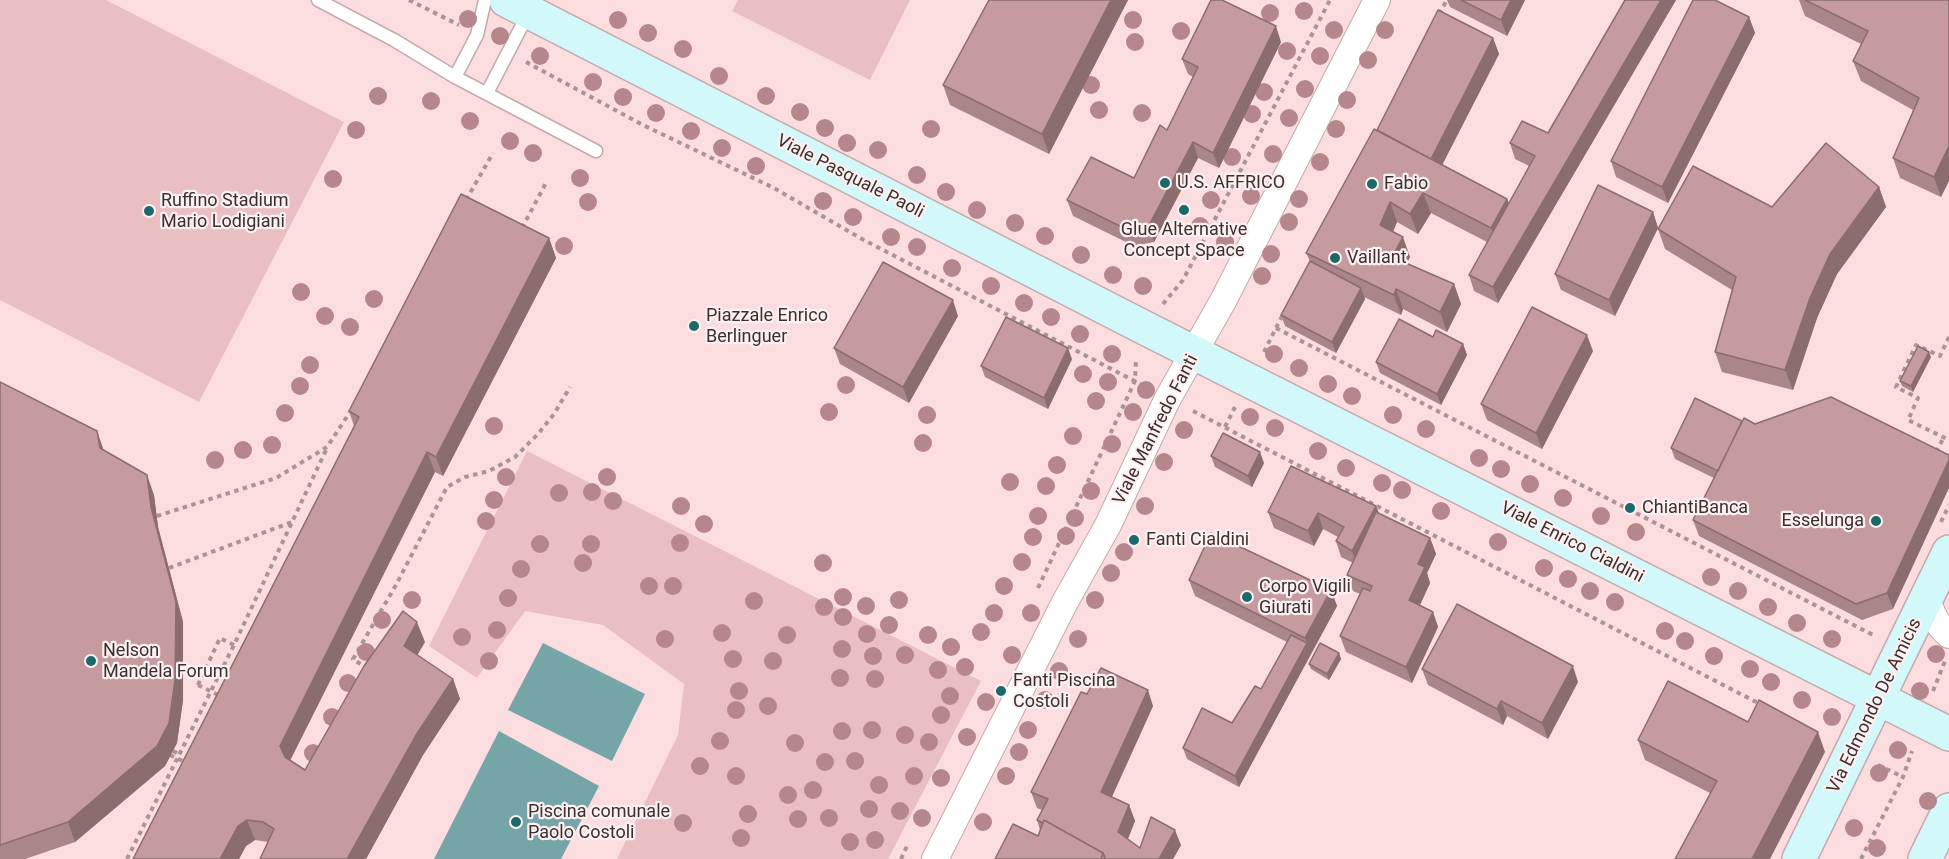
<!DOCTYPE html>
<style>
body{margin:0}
canvas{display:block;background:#fbdde0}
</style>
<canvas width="1949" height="859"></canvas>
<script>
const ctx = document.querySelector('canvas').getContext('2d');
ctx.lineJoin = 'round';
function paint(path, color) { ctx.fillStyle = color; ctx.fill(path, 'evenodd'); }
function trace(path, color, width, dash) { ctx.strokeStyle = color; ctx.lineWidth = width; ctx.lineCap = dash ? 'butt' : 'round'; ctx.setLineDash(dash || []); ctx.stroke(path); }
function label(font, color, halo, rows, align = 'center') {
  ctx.font = font + ' Roboto,sans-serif'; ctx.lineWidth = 4.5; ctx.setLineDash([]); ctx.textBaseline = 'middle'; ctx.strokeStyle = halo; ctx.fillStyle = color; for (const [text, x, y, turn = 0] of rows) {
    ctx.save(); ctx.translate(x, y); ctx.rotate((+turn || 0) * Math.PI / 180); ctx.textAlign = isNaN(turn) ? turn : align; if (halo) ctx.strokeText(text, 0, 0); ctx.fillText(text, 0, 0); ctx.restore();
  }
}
paint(new Path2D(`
 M 0,0 L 106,0 L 344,122 L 199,402 L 0,300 Z
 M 738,0 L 910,0 L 870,80 L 732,11 Z
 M 527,451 L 981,681 L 888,859 L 617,859 L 678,735 L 684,684 L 603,625 L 525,611 L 477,678 L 429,646 Z`), '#e9bfc3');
paint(new Path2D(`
 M 543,643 L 645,694 L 612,761 L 508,710 Z
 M 499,731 L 599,786 L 561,859 L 434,859 Z`), '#75a5a6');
const lane = new Path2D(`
 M 318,0 L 394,40 L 455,77 L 596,151
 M 455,77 L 477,35 L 485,0
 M 487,93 L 529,12`);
const street = new Path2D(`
 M 1927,599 C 1932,614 1937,625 1949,635
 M 935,859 L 1065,602 L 1108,525 L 1168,398 L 1223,301 L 1377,0`);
const secondary = new Path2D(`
 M 506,0 L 1143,327 L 1949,734
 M 1799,859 L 1949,552
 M 1925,859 L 1949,810`);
trace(lane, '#c5a9ab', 15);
trace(street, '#c5a9ab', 28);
trace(secondary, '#c5a9ab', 36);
trace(new Path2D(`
 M 409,0 L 459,25
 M 1439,14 L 1447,0
 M 526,62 L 643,125 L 774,188 L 862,239 L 1144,386
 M 466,200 L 493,153
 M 522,228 L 547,181
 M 1163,304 L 1183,280 L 1330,0
 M 1276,328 L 1873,635
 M 1949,337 L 1940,356 L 1916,345 L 1896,387 L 1918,398 L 1908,420 L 1949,440
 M 1264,352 L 1283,314
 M 1193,411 L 1762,705
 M 1225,427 L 1235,407
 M 1936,452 L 1944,437
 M 157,516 L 276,478 L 327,447 L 352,409
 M 1941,522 L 1949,505
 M 169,568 L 292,522
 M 1038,588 L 1135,381 L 1136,359
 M 368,669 L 353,659 L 396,585 L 447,487 L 465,477 L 489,471 L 515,457 L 538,434 L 554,414 L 570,387
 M 198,685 L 220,638 L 234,645
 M 1933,691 L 1945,661
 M 173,751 L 179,754
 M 1878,765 L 1903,777
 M 127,859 L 234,645 L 327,448
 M 901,859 L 908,844
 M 1861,859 L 1903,777 L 1912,751`), '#ab9497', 4, [4.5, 4.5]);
trace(lane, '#fff', 12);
trace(street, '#fff', 26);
trace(secondary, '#d2f8f9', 33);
trace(new Path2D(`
 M 198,685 L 222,697
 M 170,755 L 187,763`), '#ab9497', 4, [4.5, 4.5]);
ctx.fillStyle = '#b5878d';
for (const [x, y] of [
 [1304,11],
 [1270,13],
 [468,19],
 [618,20],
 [1133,20],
 [1334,30],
 [1385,30],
 [1181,31],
 [648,33],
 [500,36],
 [1135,42],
 [683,49],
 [1287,51],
 [540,56],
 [1320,56],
 [1368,60],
 [719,76],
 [593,82],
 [1091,85],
 [1305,89],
 [1264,92],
 [378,96],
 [766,96],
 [623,97],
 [1347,100],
 [431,101],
 [1099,110],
 [800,112],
 [656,113],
 [1142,113],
 [1252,114],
 [1289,118],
 [470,121],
 [825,128],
 [931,129],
 [1336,129],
 [356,130],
 [691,131],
 [510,141],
 [847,143],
 [722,148],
 [878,150],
 [533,153],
 [1273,154],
 [1232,157],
 [1320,162],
 [756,166],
 [917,175],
 [580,178],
 [333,179],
 [946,192],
 [1251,196],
 [1299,199],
 [1211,200],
 [823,201],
 [588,202],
 [977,210],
 [853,217],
 [1289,222],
 [1015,223],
 [1200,226],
 [1045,236],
 [891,237],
 [1225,242],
 [564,246],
 [917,247],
 [1271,254],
 [1081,255],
 [952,268],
 [1113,275],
 [1262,276],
 [991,286],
 [1143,286],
 [301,292],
 [374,299],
 [1024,303],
 [325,316],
 [1051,317],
 [350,327],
 [1080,334],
 [1112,354],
 [1274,354],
 [310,365],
 [1299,368],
 [1083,374],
 [1108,382],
 [1328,384],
 [846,385],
 [300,386],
 [1146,390],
 [1352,396],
 [1096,401],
 [829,412],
 [1133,412],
 [285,413],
 [927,415],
 [1393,415],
 [1250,417],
 [494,426],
 [1275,428],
 [1426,429],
 [1184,430],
 [1073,436],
 [923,443],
 [1112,444],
 [272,445],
 [243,450],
 [1318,451],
 [1479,458],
 [215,460],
 [1164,462],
 [1057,465],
 [1346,468],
 [1501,469],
 [506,477],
 [607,477],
 [1010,482],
 [1382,483],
 [1530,484],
 [1046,486],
 [1402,490],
 [1091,491],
 [592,492],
 [559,493],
 [1563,498],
 [494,500],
 [613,501],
 [681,506],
 [1145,506],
 [1441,511],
 [1038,516],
 [1601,516],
 [1075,518],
 [486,521],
 [704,524],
 [1636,532],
 [1066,536],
 [1033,537],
 [1498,542],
 [680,543],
 [540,544],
 [591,544],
 [1124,552],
 [1022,562],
 [583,563],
 [823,563],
 [1544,568],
 [521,569],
 [1111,573],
 [1711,577],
 [1568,579],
 [649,586],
 [673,586],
 [1004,586],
 [1590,591],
 [1738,591],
 [843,597],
 [508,598],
 [412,600],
 [899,600],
 [1095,600],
 [754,601],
 [1615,602],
 [866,606],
 [824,607],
 [1768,607],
 [994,613],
 [1031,613],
 [843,617],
 [382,620],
 [1797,623],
 [889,625],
 [497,630],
 [1665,631],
 [981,632],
 [722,633],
 [867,634],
 [787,635],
 [928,635],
 [462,637],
 [665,639],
 [1078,639],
 [1832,639],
 [1685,641],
 [951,647],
 [842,649],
 [366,652],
 [1936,654],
 [905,655],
 [1012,655],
 [873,656],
 [1714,656],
 [733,659],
 [489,661],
 [773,661],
 [965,667],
 [1750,669],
 [938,670],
 [1059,671],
 [840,678],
 [875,679],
 [1771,682],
 [348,683],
 [739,691],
 [1920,691],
 [950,696],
 [1045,700],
 [1802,700],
 [986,702],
 [768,706],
 [736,710],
 [941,715],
 [332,717],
 [1832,717],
 [872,730],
 [1028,730],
 [842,731],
 [905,735],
 [967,737],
 [720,741],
 [929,742],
 [795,743],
 [1898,750],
 [1019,752],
 [313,753],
 [855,761],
 [825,762],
 [700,766],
 [1879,773],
 [736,776],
 [914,776],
 [1006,776],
 [941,778],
 [879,785],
 [813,790],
 [788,795],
 [1928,801],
 [869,809],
 [900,811],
 [748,814],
 [829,818],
 [922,818],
 [798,819],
 [983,822],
 [683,823],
 [1854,828],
 [741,838],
 [875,840],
 [850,842],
 [1877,848]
]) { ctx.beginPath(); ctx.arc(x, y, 9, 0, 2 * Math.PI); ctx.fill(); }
paint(new Path2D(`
 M 989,0 L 1128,0 L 1049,154 L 950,105 L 943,85 Z
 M 1447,0 L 1525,0 L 1507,36 L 1450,7 Z
 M 1625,0 L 1676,0 L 1498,303 L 1474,291 L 1469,275 L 1487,242 L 1431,213 L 1418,234 L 1397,222 L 1393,232 L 1410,257 L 1406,264 L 1454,284 L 1461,304 L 1447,332 L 1403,309 L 1401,315 L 1364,297 L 1365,299 L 1336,353 L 1285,326 L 1281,315 L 1310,261 L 1306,253 L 1377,130 L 1493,38 L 1499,54 L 1442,165 L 1507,199 L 1509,203 L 1529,166 L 1515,159 L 1510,143 L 1548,133 Z
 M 1799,0 L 1949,0 L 1941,197 L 1900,178 L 1893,158 L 1913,110 L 1861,81 L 1853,61 L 1861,44 L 1805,16 Z
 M 1749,17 L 1755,33 L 1668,203 L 1616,177 L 1611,161 Z
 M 1281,42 L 1219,168 L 1198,158 L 1154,242 L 1134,246 L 1073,216 L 1067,200 L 1134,178 L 1167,130 L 1193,77 L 1188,74 L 1182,59 Z
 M 1879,187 L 1886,207 L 1837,274 L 1817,318 L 1793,390 L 1722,372 L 1715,352 L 1732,290 L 1665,249 L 1658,229 Z
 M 1653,212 L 1658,228 L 1615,316 L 1561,290 L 1555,274 Z
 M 549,238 L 556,258 L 443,476 L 435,472 L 290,761 L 305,770 L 425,642 L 417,655 L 453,679 L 460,699 L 423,755 L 366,859 L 260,859 L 268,842 L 255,840 L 246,846 L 239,859 L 133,859 L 354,426 L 349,411 Z
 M 958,316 L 909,403 L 840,364 L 834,348 Z
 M 1433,337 L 1463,344 L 1467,355 L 1441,405 L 1380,373 L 1376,362 Z
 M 1593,351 L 1542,449 L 1487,420 L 1481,404 Z
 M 1931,357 L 1913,392 L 1902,386 L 1900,381 Z
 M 1072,359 L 1048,409 L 985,377 L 981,366 Z
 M 0,382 L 104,450 L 154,495 L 158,527 L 183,622 L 183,700 L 177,743 L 165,766 L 75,842 L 25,859 L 0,859 Z
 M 1831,397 L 1893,609 L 1862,620 L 1699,536 L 1693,520 L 1714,478 L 1675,459 L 1671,448 L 1742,421 L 1755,424 Z
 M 1211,456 L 1264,463 L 1252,487 L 1215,467 Z
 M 1376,506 L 1379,513 L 1430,538 L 1436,554 L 1427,573 L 1430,583 L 1420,605 L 1433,612 L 1438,627 L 1412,683 L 1346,652 L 1340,636 L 1360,594 L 1353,591 L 1347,575 L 1353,563 L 1341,557 L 1336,541 L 1338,537 L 1323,529 L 1314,546 L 1274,528 L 1268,512 Z
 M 1189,580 L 1331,590 L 1337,606 L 1239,787 L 1187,759 L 1183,748 L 1232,723 L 1261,689 L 1287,642 L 1195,596 Z
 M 1339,653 L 1341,659 L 1329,680 L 1311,669 L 1309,664 Z
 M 1422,669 L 1578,682 L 1548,739 L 1507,716 L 1503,725 L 1428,685 Z
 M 1087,694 L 1153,706 L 1112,797 L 1129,805 L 1135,821 L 1128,839 L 1140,848 L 1181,845 L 1173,859 L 995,859 L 1038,836 L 1040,830 L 1037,820 L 1042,810 L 1037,808 L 1031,792 Z
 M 1748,722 L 1825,752 L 1710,793 L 1645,760 L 1638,740 Z`), '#aa8589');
paint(new Path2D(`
 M 1111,0 L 1128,0 L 1049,154 L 1042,134 Z
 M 1511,0 L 1525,0 L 1507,36 L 1501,20 Z
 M 1661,0 L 1676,0 L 1498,303 L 1493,287 Z
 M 1749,17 L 1755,33 L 1668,203 L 1662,187 Z
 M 1276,26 L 1281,42 L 1219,168 L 1213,153 Z
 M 1493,38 L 1499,54 L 1436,177 L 1430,161 Z
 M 1193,142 L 1198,158 L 1154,242 L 1148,227 Z
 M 1949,146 L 1949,181 L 1941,197 L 1934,177 Z
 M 1879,187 L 1886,207 L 1837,274 L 1817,318 L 1793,390 L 1785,370 L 1810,298 L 1830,254 Z
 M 1423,193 L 1431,213 L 1418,234 L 1410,214 Z
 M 1507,199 L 1515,219 L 1499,248 L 1491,228 Z
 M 1390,202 L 1397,222 L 1387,245 L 1380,225 Z
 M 1653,212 L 1658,228 L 1615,316 L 1609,300 Z
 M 1403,237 L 1410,257 L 1399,277 L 1392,257 Z
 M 549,238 L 556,258 L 443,476 L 436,457 Z
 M 1454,284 L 1461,304 L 1447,332 L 1440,312 Z
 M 1361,288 L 1365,299 L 1336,353 L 1332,342 Z
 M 1396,289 L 1403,309 L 1401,315 L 1394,295 Z
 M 953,300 L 958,316 L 909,403 L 903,387 Z
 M 1587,335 L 1593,351 L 1542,449 L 1536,433 Z
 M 1463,344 L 1467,355 L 1441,405 L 1437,394 Z
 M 1068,348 L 1072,359 L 1048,409 L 1044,398 Z
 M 1929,352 L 1931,357 L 1913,392 L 1911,386 Z
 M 97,431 L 104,451 L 100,448 Z
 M 427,452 L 435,472 L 287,766 L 280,746 Z
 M 1260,452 L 1264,463 L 1252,487 L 1248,476 Z
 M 1949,460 L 1949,488 L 1893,609 L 1887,593 Z
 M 147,475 L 154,495 L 158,527 L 183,622 L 183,700 L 177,743 L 165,766 L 75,842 L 68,822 L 151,507 Z
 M 1376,506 L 1382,522 L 1358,567 L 1352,551 Z
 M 1318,513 L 1323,529 L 1314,546 L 1308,531 Z
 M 1430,538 L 1436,554 L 1427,573 L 1430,583 L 1415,616 L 1409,600 L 1418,564 Z
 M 1331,590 L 1337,606 L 1239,787 L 1235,776 L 1307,643 L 1305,638 Z
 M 1433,612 L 1438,627 L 1412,683 L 1406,667 Z
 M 417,622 L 425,642 L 411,666 L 404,646 Z
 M 1339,653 L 1341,659 L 1329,680 L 1327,674 Z
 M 1573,666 L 1578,682 L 1548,739 L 1542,723 Z
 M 453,679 L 460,699 L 423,755 L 366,859 L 347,859 L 416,735 Z
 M 1148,690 L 1153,706 L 1107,807 L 1101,792 Z
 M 1501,701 L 1507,716 L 1503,725 L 1497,709 Z
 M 1818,732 L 1825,752 L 1770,859 L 1752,859 Z
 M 1129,805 L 1135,821 L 1124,848 L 1118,832 Z
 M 247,820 L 255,840 L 246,846 L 239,859 L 220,859 L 238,826 Z
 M 1175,830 L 1181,845 L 1173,859 L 1159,859 Z`), '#8b6c6f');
const building = new Path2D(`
 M 989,0 L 1111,0 L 1042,134 L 943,85 Z
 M 1211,0 L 1222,0 L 1276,26 L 1213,153 L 1193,142 L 1148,227 L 1128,230 L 1067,200 L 1091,157 L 1134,178 L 1160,125 L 1167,130 L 1198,67 L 1182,59 Z
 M 1461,0 L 1511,0 L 1501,20 Z
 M 1625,0 L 1661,0 L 1493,287 L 1469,275 L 1535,156 L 1510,143 L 1522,121 L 1548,133 Z
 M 1693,0 L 1715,0 L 1749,17 L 1662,187 L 1611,161 Z
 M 1805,0 L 1949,0 L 1949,146 L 1934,177 L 1893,158 L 1919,98 L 1853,61 L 1868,31 Z
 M 1438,10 L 1493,38 L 1431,159 L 1377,130 Z
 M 1374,129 L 1507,199 L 1491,228 L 1423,193 L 1410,214 L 1390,202 L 1380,225 L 1403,237 L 1392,257 L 1454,284 L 1440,312 L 1396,289 L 1394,295 L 1306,253 Z
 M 1826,143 L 1879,187 L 1830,254 L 1810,298 L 1785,370 L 1715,352 L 1736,277 L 1658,229 L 1693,166 L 1772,207 Z
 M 1598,185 L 1653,212 L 1609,300 L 1555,274 Z
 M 461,194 L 549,238 L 436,457 L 427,452 L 280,746 L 285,757 L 305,770 L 364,666 L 403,611 L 417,622 L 404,646 L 453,679 L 416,735 L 347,859 L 260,859 L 274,829 L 263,822 L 247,820 L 238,826 L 220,859 L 133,859 L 359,417 L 349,411 Z
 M 1310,261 L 1361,288 L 1332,342 L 1281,315 Z
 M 883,262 L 953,300 L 903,387 L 834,348 Z
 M 1532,307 L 1587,335 L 1536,433 L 1481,404 Z
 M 1006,317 L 1068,348 L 1044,398 L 981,366 Z
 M 1399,319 L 1433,337 L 1436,330 L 1463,344 L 1437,394 L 1376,362 Z
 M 1918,346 L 1929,352 L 1911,386 L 1900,381 Z
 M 0,382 L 97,431 L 100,448 L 147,475 L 151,507 L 176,602 L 175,680 L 169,723 L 157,746 L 68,822 L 0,845 Z
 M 1831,397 L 1949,455 L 1949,460 L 1887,593 L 1856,604 L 1693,520 L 1744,418 L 1755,424 Z
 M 1695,398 L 1742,421 L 1718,471 L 1671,448 Z
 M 1223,433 L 1260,452 L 1248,476 L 1211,456 Z
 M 1291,466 L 1376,506 L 1352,551 L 1336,541 L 1344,527 L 1318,513 L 1308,531 L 1268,512 Z
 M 1376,512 L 1430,538 L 1418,564 L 1425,567 L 1409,600 L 1433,612 L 1406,667 L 1340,636 L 1363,588 L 1370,591 L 1372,586 L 1347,575 Z
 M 1211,533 L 1331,590 L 1305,638 L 1189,580 Z
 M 1457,604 L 1573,666 L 1542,723 L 1501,701 L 1497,709 L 1422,669 Z
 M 1291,635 L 1307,643 L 1235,776 L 1183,748 L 1202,708 L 1232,723 L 1255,686 L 1261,689 Z
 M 1320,643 L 1339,653 L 1327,674 L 1309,664 Z
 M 1101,668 L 1148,690 L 1101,792 L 1129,805 L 1118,832 L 1140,848 L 1151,817 L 1175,830 L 1159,859 L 1104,859 L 1105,857 L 1103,853 L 1044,820 L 1043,823 L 1037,820 L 1048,799 L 1031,792 L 1081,692 L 1087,694 Z
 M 1668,681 L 1748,722 L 1759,700 L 1818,732 L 1752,859 L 1675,859 L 1717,781 L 1638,740 Z
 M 1044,820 L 1103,853 L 1101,859 L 995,859 L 1013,824 L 1038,836 Z`);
paint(building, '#c69b9f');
trace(building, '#8b6c6f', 1.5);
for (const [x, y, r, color] of [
 [1165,183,6,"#1c696a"],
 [1372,184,6,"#1c696a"],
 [1184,210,6,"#1c696a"],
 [149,211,6,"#1c696a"],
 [1335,258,6,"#1c696a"],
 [694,326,6,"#1c696a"],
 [1630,508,6,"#1c696a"],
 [1876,521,6,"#1c696a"],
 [1134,540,6,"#1c696a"],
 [1247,597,6,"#1c696a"],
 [91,661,6,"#1c696a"],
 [1001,691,6,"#1c696a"],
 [516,822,6,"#1c696a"]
]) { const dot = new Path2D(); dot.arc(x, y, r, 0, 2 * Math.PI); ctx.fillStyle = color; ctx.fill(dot); trace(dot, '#fcf0f1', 2); }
label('18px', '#3b2f30', '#fcf0f1', [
 ["Viale Pasquale Paoli",850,177,27],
 ["Viale Manfredo Fanti",1156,430,-63],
 ["Viale Enrico Cialdini",1572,543,27],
 ["Via Edmondo De Amicis",1875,706,-64]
]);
label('18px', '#3b2f30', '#fcf0f1', [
 ["U.S. AFFRICO",1177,183],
 ["Fabio",1384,184],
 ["Ruffino Stadium",161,201],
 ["Mario Lodigiani",161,222],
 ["Glue Alternative",1184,230,"center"],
 ["Concept Space",1184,251,"center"],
 ["Vaillant",1347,258],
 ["Piazzale Enrico",706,316],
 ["Berlinguer",706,337],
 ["ChiantiBanca",1642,508],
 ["Esselunga",1864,521,"right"],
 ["Fanti Cialdini",1146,540],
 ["Corpo Vigili",1259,587],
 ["Giurati",1259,608],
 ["Nelson",103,651],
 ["Mandela Forum",103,672],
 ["Fanti Piscina",1013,681],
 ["Costoli",1013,702],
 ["Piscina comunale",528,812],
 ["Paolo Costoli",528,833]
], 'left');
</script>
